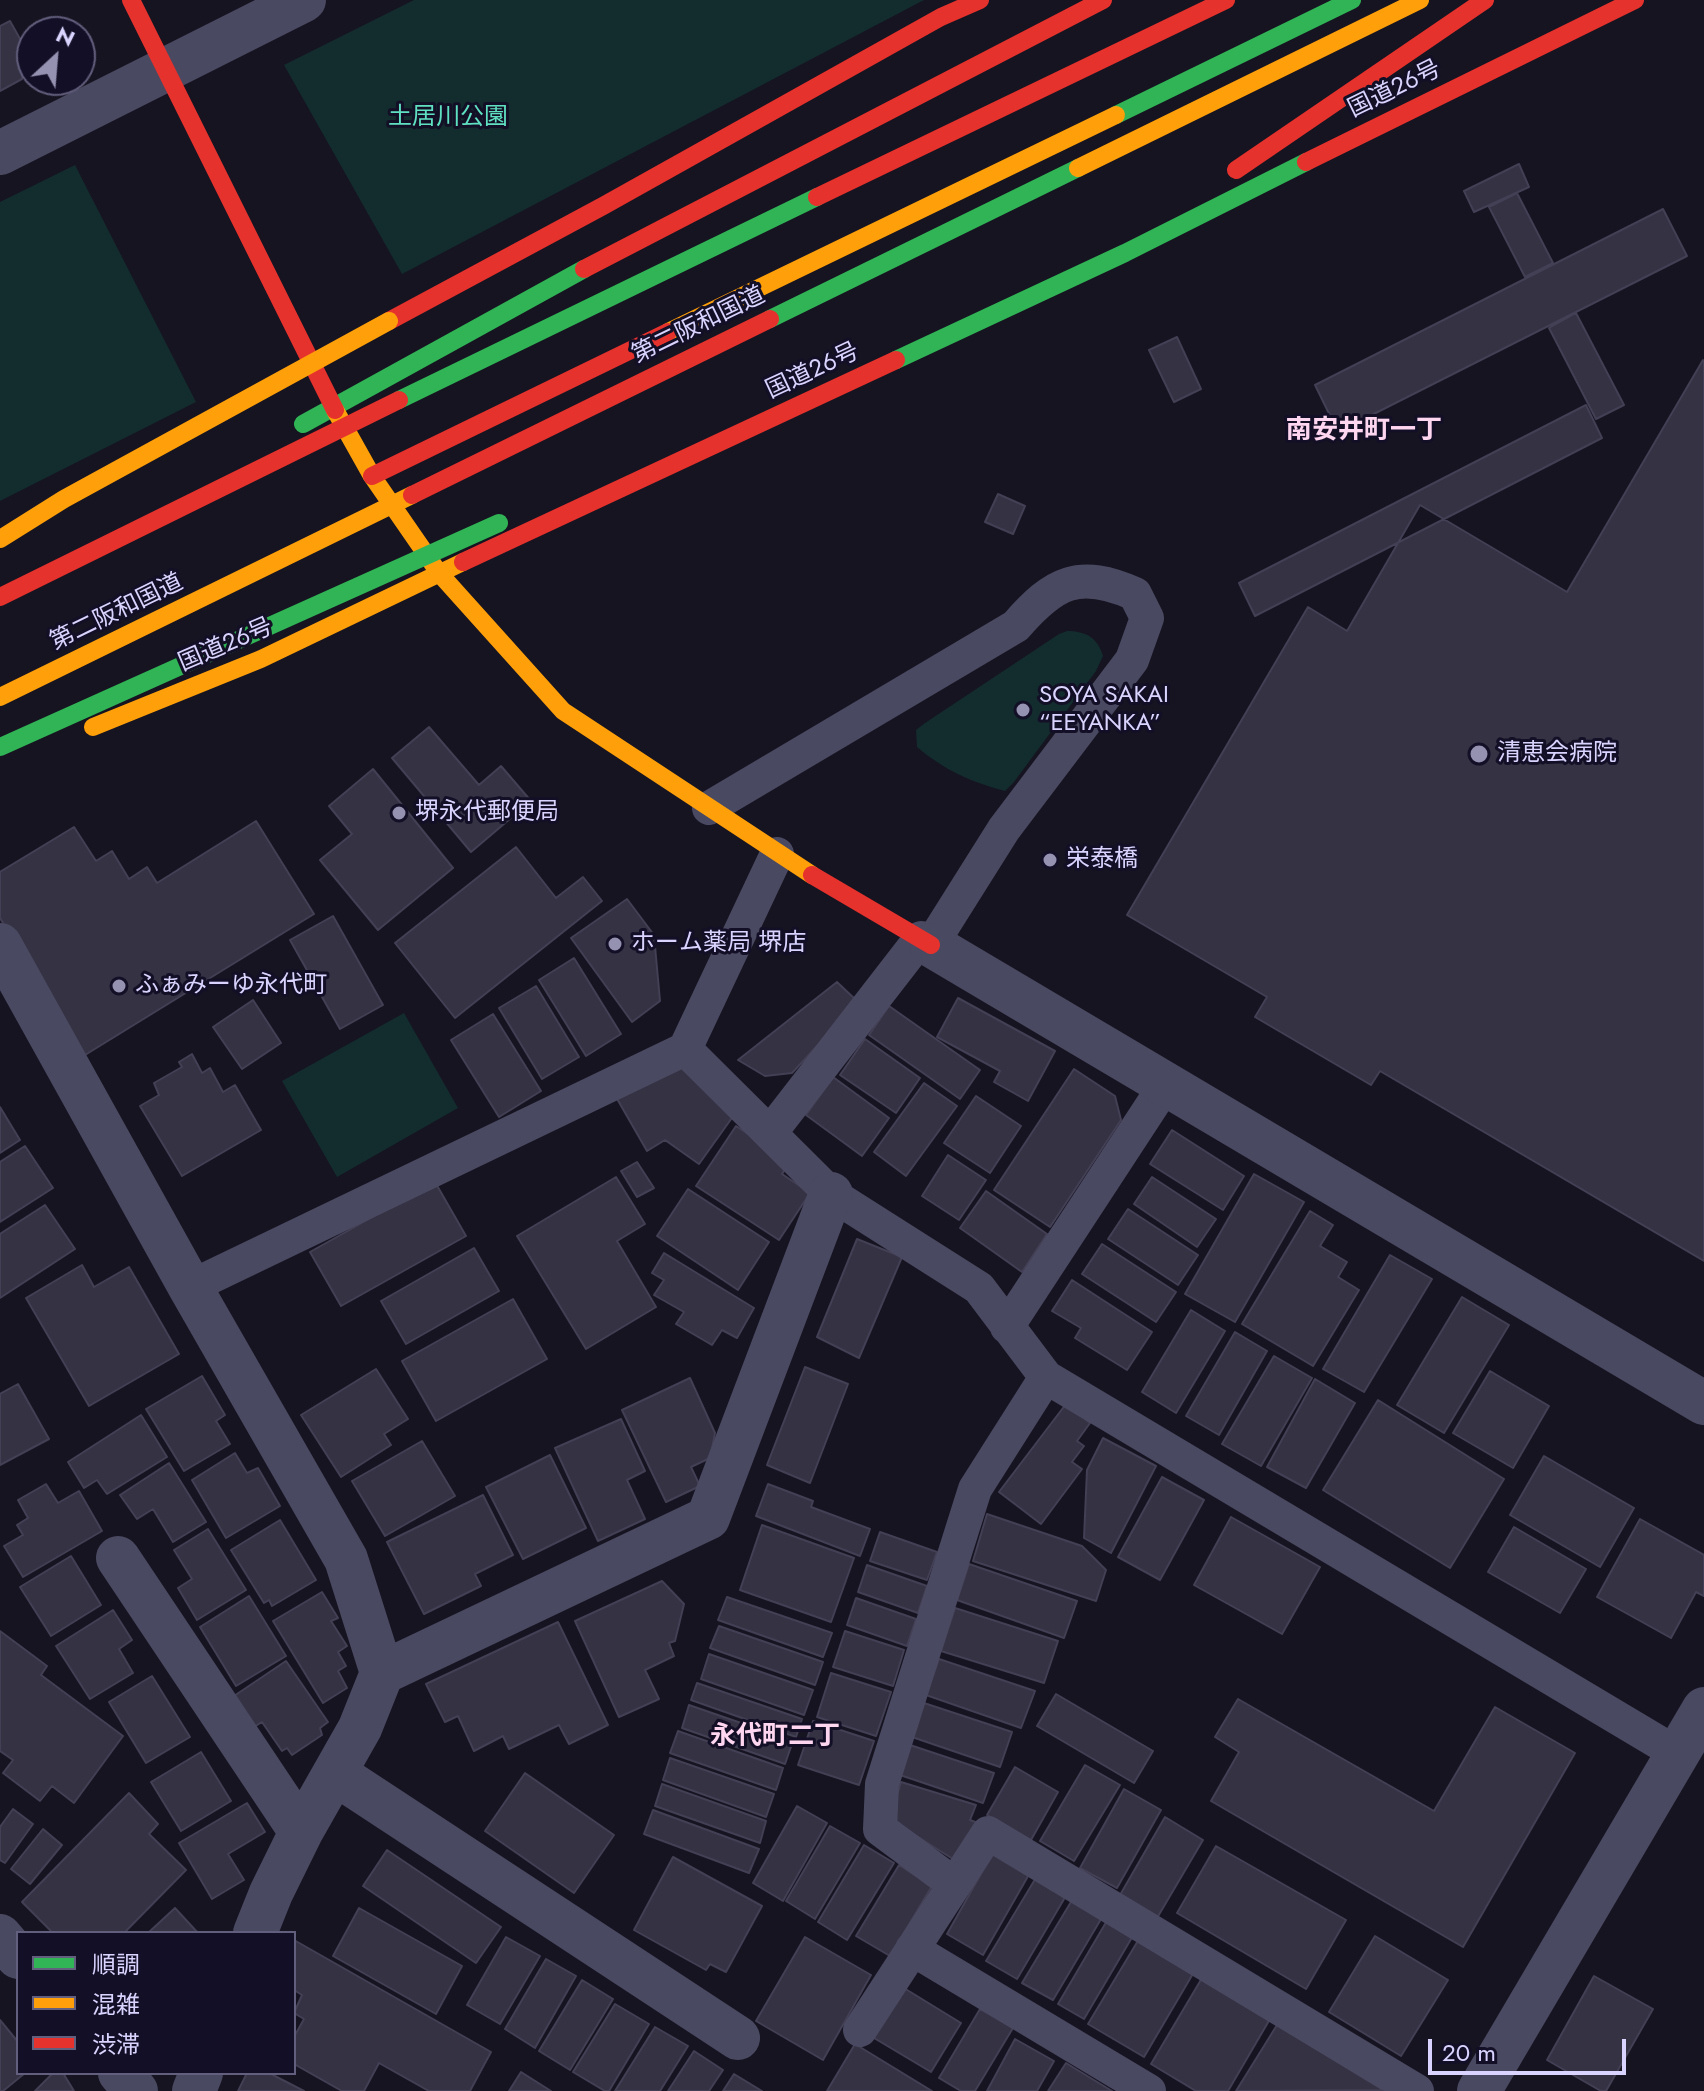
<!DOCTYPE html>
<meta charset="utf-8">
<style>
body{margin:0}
#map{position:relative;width:1704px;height:2091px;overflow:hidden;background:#161421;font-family:Jost,"Noto Sans JP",sans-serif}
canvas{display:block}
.legend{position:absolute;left:16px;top:1931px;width:280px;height:144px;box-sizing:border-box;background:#130f26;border:2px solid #625e7d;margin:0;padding:10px 14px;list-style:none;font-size:24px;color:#d9d4ff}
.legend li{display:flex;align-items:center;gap:16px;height:40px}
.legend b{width:40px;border:2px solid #625e7d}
.north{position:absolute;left:16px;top:16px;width:80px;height:80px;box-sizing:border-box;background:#130f26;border:2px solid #625e7d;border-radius:50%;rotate:26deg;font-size:22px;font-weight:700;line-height:32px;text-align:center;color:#d9d4ff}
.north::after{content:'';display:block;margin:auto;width:28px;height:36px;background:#9591b1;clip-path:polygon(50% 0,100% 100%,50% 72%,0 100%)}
.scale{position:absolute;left:1428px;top:2039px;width:198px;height:36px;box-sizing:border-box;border:4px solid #d9d4ff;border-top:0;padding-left:10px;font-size:24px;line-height:28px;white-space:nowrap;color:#d9d4ff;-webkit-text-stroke:6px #130f26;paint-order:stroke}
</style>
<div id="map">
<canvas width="1704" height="2091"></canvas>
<ul class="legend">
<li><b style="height:10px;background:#30b455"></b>順調</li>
<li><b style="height:10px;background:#ff9f0a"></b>混雑</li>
<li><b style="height:10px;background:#e5322d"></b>渋滞</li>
</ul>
<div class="north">N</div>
<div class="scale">20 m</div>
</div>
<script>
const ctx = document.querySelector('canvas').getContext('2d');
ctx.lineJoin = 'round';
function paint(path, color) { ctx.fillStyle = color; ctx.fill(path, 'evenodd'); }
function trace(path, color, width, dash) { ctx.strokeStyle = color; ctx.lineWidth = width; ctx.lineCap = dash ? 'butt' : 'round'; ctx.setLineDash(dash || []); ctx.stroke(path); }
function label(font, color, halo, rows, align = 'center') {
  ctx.font = font + ' Jost,"Noto Sans JP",sans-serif'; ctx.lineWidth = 6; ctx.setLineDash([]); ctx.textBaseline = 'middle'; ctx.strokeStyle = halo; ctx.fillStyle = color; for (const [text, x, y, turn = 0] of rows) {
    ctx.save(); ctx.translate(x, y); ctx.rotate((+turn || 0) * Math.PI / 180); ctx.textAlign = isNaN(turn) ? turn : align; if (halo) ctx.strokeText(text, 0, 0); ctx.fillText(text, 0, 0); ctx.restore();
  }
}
paint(new Path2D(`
 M 414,0 L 924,0 L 402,274 L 284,65 Z
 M 75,165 L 196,402 L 0,501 L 0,202 Z
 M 1067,631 C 1086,631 1098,638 1103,656 L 1096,671 L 1014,782 L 1005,791 C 971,782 944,770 917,747 L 916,730 L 925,723 L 1059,634 Z
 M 404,1013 L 458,1108 L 337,1177 L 282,1081 Z`), '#132c2d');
const building = new Path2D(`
 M 10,21 L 24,46 L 22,79 L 0,91 L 0,26 Z
 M 1519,164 L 1529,187 L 1474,212 L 1464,191 Z
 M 1517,193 L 1553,263 L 1525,277 L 1489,207 Z
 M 1663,209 L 1687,256 L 1338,432 L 1315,385 Z
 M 1576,313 L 1624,405 L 1596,419 L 1549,328 Z
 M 1177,337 L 1201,389 L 1174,402 L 1149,350 Z
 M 1703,360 L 1704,361 L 1704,1261 L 1380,1071 L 1371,1085 L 1255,1017 L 1267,997 L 1127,915 L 1308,607 L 1347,631 L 1420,505 L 1567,592 Z
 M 1586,405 L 1602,438 L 1255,616 L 1239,583 Z
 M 998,494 L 1025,506 L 1013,534 L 985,522 Z
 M 429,727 L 479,785 L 501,766 L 531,801 L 471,852 L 392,758 Z
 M 373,769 L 453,868 L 378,930 L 320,860 L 352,834 L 329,806 Z
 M 256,821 L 314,914 L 85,1055 L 0,918 L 0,872 L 74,827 L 96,861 L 112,851 L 129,879 L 147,867 L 157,883 Z
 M 516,847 L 556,898 L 583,877 L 602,901 L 455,1018 L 395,943 Z
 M 627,899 L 654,935 L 660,1001 L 632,1022 L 571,938 Z
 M 333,916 L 383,1005 L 340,1029 L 290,940 Z
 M 574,958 L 621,1034 L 586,1056 L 539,980 Z
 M 837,982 L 858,1002 L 792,1073 L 765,1076 L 738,1060 Z
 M 536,986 L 579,1057 L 542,1079 L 499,1008 Z
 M 958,998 L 1055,1051 L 1028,1101 L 994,1082 L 1000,1071 L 937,1037 Z
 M 253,1000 L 281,1043 L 242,1069 L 213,1027 Z
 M 889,1006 L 980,1070 L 960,1099 L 869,1035 Z
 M 493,1014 L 541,1091 L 499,1117 L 451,1040 Z
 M 865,1039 L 920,1078 L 896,1113 L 840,1075 Z
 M 192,1054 L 202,1073 L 210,1068 L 223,1092 L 235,1085 L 261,1130 L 182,1176 L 140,1106 L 159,1095 L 154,1083 L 182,1067 L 179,1062 Z
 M 677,1063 L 739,1108 L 699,1164 L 665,1140 L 647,1151 L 616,1097 Z
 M 1074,1069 L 1115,1096 L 1121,1120 L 1050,1227 L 994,1190 Z
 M 833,1077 L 889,1118 L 862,1156 L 806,1115 Z
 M 924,1083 L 957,1106 L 906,1176 L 874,1152 Z
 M 976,1096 L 1021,1126 L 990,1173 L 944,1143 Z
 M 0,1107 L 20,1140 L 0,1153 Z
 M 736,1126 L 790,1162 L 782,1174 L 810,1193 L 779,1240 L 696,1186 Z
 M 1172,1130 L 1244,1176 L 1223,1210 L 1150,1164 Z
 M 25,1146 L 53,1188 L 0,1222 L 0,1162 Z
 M 948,1155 L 986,1180 L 959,1220 L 922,1196 Z
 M 637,1162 L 654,1188 L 637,1197 L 621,1171 Z
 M 1254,1174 L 1304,1202 L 1235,1322 L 1185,1294 Z
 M 616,1177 L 645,1224 L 617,1241 L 656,1307 L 586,1349 L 517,1236 Z
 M 1152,1177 L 1216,1219 L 1197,1247 L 1134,1204 Z
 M 435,1182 L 466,1236 L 341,1306 L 310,1252 Z
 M 688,1189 L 769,1242 L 738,1290 L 657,1236 Z
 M 986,1191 L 1047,1234 L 1022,1272 L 960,1228 Z
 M 45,1205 L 75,1249 L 0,1298 L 0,1234 Z
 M 1128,1209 L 1198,1255 L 1178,1285 L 1108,1239 Z
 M 1310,1211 L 1333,1225 L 1320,1246 L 1347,1262 L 1338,1277 L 1359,1290 L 1313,1366 L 1242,1324 Z
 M 857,1239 L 902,1257 L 859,1358 L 817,1337 Z
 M 1102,1244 L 1176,1292 L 1156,1322 L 1082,1274 Z
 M 474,1248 L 499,1291 L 406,1344 L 381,1301 Z
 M 664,1253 L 754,1308 L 737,1338 L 722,1330 L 712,1345 L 676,1324 L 684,1312 L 654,1295 L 664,1280 L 652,1273 Z
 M 1390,1255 L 1432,1279 L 1364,1392 L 1323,1369 Z
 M 82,1265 L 94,1287 L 129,1267 L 179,1354 L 89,1406 L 26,1298 Z
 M 1072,1280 L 1152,1332 L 1127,1370 L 1075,1338 L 1081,1328 L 1052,1311 Z
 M 1462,1297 L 1509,1325 L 1444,1433 L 1397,1405 Z
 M 513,1299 L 547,1359 L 436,1421 L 402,1361 Z
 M 1191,1310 L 1225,1331 L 1176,1413 L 1142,1392 Z
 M 1235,1332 L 1267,1351 L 1219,1435 L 1186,1416 Z
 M 1274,1356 L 1312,1378 L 1261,1466 L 1222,1444 Z
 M 805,1367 L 848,1384 L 810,1483 L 767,1465 Z
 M 376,1369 L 408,1419 L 384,1434 L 391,1445 L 341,1477 L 301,1415 Z
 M 1490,1371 L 1549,1406 L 1513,1468 L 1453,1433 Z
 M 202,1376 L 225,1415 L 216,1421 L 230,1444 L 184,1471 L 146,1409 Z
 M 690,1378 L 715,1433 L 710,1458 L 691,1467 L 700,1486 L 666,1502 L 622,1410 Z
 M 1315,1379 L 1355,1403 L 1306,1488 L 1267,1467 Z
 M 18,1384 L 49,1439 L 0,1465 L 0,1394 Z
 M 1378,1400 L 1504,1479 L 1450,1568 L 1323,1490 Z
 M 1066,1404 L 1090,1423 L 1077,1441 L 1084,1446 L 1072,1462 L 1082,1469 L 1041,1524 L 999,1492 Z
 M 141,1415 L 167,1457 L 107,1494 L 97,1480 L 84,1488 L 68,1462 Z
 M 621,1419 L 645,1471 L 627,1480 L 645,1519 L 598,1541 L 555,1448 Z
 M 1103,1438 L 1156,1466 L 1111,1553 L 1084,1538 L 1087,1470 Z
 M 422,1441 L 455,1496 L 385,1536 L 352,1481 Z
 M 235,1453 L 247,1473 L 258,1468 L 280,1506 L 226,1538 L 192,1480 Z
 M 550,1455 L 586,1528 L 523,1559 L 486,1487 Z
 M 1544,1456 L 1634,1508 L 1600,1567 L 1510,1515 Z
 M 169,1463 L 206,1522 L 173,1542 L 153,1509 L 137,1519 L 120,1495 Z
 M 1162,1477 L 1204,1500 L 1160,1580 L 1118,1557 Z
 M 46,1484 L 58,1503 L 79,1491 L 102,1531 L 23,1577 L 4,1546 L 23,1535 L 17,1525 L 28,1518 L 18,1500 Z
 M 768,1484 L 813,1501 L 811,1507 L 870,1529 L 860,1556 L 756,1516 Z
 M 483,1495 L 513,1555 L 475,1574 L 481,1586 L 424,1614 L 387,1542 Z
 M 987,1514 L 1082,1546 L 1106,1570 L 1096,1601 L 973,1561 Z
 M 1231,1517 L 1320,1567 L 1282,1634 L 1194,1585 Z
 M 1640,1519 L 1704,1555 L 1704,1596 L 1696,1592 L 1671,1638 L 1597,1597 Z
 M 280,1520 L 316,1580 L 272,1606 L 269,1600 L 264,1603 L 231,1550 Z
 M 762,1525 L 854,1558 L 831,1622 L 740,1590 Z
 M 1514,1527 L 1586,1569 L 1560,1613 L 1488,1572 Z
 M 208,1529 L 246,1590 L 197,1620 L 178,1588 L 192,1579 L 174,1550 Z
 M 880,1532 L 937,1552 L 927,1580 L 870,1561 Z
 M 71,1556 L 101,1605 L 51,1636 L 20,1587 Z
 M 969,1564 L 1077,1601 L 1064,1638 L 957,1600 Z
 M 867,1565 L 927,1586 L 918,1613 L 858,1592 Z
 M 662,1581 L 684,1604 L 675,1641 L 669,1643 L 674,1656 L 645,1670 L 659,1699 L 619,1717 L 575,1621 Z
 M 322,1592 L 338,1618 L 331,1621 L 347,1646 L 338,1652 L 346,1666 L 338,1671 L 347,1688 L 323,1703 L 273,1621 Z
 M 249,1596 L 286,1656 L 236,1686 L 200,1627 Z
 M 727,1597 L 832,1633 L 823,1657 L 718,1620 Z
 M 856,1598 L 916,1619 L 907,1646 L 847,1625 Z
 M 955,1608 L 1058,1641 L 1044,1683 L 941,1651 Z
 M 113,1610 L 132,1640 L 119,1649 L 133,1673 L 90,1699 L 56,1646 Z
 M 558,1622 L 608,1725 L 569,1744 L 559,1725 L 509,1749 L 503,1736 L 474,1751 L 458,1716 L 445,1722 L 426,1684 Z
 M 719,1626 L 823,1662 L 815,1685 L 710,1648 Z
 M 0,1631 L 47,1666 L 41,1675 L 123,1736 L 74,1803 L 52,1786 L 40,1801 L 3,1773 L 13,1760 L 0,1751 Z
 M 845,1631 L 904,1650 L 893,1686 L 833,1667 Z
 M 709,1654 L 813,1690 L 804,1715 L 701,1679 Z
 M 939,1659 L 1035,1691 L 1021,1728 L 926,1695 Z
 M 286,1661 L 328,1722 L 320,1728 L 322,1735 L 292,1755 L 287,1748 L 282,1751 L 262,1722 L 254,1727 L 234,1696 Z
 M 831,1673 L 891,1692 L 876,1736 L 817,1717 Z
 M 152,1676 L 190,1737 L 146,1763 L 109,1702 Z
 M 697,1683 L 802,1719 L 796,1737 L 691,1700 Z
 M 1056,1694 L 1153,1751 L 1134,1783 L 1037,1726 Z
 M 1238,1699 L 1434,1811 L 1495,1707 L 1575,1753 L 1463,1947 L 1211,1801 L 1239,1752 L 1215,1737 Z
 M 924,1703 L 1012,1732 L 1000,1767 L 912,1737 Z
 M 689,1705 L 793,1741 L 785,1764 L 682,1728 Z
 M 813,1721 L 874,1741 L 859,1785 L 798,1765 Z
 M 678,1731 L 783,1768 L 776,1790 L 670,1753 Z
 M 910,1745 L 994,1773 L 983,1803 L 900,1775 Z
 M 201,1752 L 231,1801 L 181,1831 L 151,1782 Z
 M 670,1758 L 774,1794 L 766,1817 L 663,1780 Z
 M 1085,1765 L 1120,1785 L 1074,1861 L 1040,1841 Z
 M 1015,1767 L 1058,1792 L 1031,1840 L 987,1815 Z
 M 525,1773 L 614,1835 L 574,1893 L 485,1831 Z
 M 901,1782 L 976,1805 L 970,1820 L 983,1825 L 956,1861 L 890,1819 Z
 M 662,1784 L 766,1821 L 760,1843 L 655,1806 Z
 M 1124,1789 L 1161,1810 L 1117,1888 L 1080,1868 Z
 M 129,1793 L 158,1824 L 149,1834 L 186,1870 L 124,1933 L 53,1933 L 22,1902 Z
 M 247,1803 L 265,1832 L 228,1854 L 244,1880 L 212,1899 L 179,1843 Z
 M 797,1806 L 827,1823 L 783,1901 L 753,1883 Z
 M 13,1809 L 33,1824 L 5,1863 L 0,1860 L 0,1827 Z
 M 653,1810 L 759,1849 L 749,1873 L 644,1834 Z
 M 1165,1817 L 1203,1840 L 1157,1918 L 1120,1895 Z
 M 830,1826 L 860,1843 L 815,1919 L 786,1901 Z
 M 43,1829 L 62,1845 L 30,1884 L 11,1869 Z
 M 864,1845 L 894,1863 L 847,1940 L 818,1922 Z
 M 1216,1846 L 1346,1920 L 1306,1989 L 1177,1913 Z
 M 995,1849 L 1031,1871 L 983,1955 L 947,1934 Z
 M 387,1850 L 501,1927 L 476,1963 L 363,1886 Z
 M 673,1857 L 762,1906 L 726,1972 L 710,1964 L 706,1970 L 634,1930 Z
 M 899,1865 L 932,1886 L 890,1956 L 856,1936 Z
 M 1037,1876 L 1067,1894 L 1017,1979 L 986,1961 Z
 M 1074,1897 L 1104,1914 L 1053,2000 L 1022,1983 Z
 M 175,1908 L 198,1933 L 148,1933 Z
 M 359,1908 L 462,1966 L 436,2014 L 333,1956 Z
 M 1108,1919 L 1134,1934 L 1084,2019 L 1058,2004 Z
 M 1375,1936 L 1448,1980 L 1401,2056 L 1329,2012 Z
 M 506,1937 L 540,1956 L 500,2024 L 467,2005 Z
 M 805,1937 L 871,1975 L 823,2060 L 756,2021 Z
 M 1139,1939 L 1194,1972 L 1144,2057 L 1088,2024 Z
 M 294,1940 L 491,2052 L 470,2091 L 429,2091 L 379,2063 L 364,2091 L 342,2091 L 294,2064 L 294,2037 L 304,2019 L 294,2013 L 302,1995 L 294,1990 Z
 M 546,1959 L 576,1976 L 535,2048 L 505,2029 Z
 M 1594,1976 L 1653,2009 L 1606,2091 L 1601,2091 L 1547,2060 Z
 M 1202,1978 L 1270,2019 L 1228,2091 L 1196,2091 L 1151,2064 Z
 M 582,1980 L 613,1999 L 570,2070 L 539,2051 Z
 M 899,1985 L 961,2023 L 931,2072 L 869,2035 Z
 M 615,2004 L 649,2024 L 609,2091 L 605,2091 L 573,2072 Z
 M 980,2009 L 1013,2028 L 975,2091 L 961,2091 L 939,2078 Z
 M 0,2020 L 18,2042 L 18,2073 L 25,2073 L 3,2091 L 0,2091 Z
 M 1277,2025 L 1383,2090 L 1236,2091 Z
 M 655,2027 L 688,2046 L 660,2091 L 615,2091 Z
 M 1015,2039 L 1054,2061 L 1037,2091 L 987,2091 Z
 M 855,2044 L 932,2091 L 827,2091 Z
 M 694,2051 L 723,2070 L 709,2091 L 668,2091 Z
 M 1066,2063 L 1112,2091 L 1048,2091 Z
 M 521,2072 L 551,2091 L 509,2091 Z
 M 53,2073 L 63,2073 L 74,2091 L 35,2091 Z
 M 247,2073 L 269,2073 L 304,2091 L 238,2091 Z
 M 734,2074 L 762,2091 L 723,2091 Z`);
paint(building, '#343243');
trace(building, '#433f54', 2);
trace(new Path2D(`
 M 709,808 L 1016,626 C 1054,582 1079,569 1135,594 L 1147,618 L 1132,660 L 1004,829 L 931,945
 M 777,854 L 685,1049 L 831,1194 L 979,1288 L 1046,1377 L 1678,1754
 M 770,1133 L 921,938
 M 190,1287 L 685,1049
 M 1007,1327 L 1166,1084
 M 954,1884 L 880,1829 L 882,1784 L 975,1489 L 1046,1377
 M 912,1949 L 1149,2091
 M 860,2030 L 988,1833 L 1417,2091`), '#4a4962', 34);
trace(new Path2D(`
 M 0,153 L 304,0
 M 0,945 L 190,1287 L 346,1559 L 382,1673 L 360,1728 L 301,1832 L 271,1893 L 255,1933
 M 931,945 L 1704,1403
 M 118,1558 L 301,1832
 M 382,1673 L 708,1518 L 831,1194
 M 336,1774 L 738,2038
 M 0,1936 L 18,1957
 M 120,2073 L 136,2091
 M 194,2091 L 201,2073
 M 1479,2091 L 1704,1709`), '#4a4962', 44);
trace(new Path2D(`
 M 1116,115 L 1352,0
 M 896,360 L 1125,253 L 1306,162
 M 303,424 L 584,269`), '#30b455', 18);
trace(new Path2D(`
 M 668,332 L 1116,115
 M 335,410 L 372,476 L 439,573 L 563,711 L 812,875
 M 93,727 L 261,659 L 463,562`), '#ff9f0a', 18);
trace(new Path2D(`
 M 131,0 L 335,410
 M 1306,162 L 1635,0
 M 1236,170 L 1485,0
 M 584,269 L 1103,0
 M 389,321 L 603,206 L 941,17 L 980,0
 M 372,476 L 668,332
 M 463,562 L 896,360
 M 812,875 L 931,945`), '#e5322d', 18);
trace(new Path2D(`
 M 770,319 L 1078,168
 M 399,400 L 817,197
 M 0,747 L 499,523`), '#30b455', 18);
trace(new Path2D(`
 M 1078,168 L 1420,0
 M 0,539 L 64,499 L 389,321
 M 0,697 L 412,495`), '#ff9f0a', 18);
trace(new Path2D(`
 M 817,197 L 1226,0
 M 412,495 L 770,319
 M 0,597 L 399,400`), '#e5322d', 18);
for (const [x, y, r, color] of [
 [1023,710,8,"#9591b1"],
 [1479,754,10,"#9591b1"],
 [399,813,8,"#9591b1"],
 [1050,860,8,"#9591b1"],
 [615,944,8,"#9591b1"],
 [119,986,8,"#9591b1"]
]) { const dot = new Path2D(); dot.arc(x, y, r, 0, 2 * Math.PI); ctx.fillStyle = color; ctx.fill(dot); trace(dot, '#130f26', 3); }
label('24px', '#d9d4ff', '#130f26', [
 ["国道26号",1395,90,-26],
 ["第二阪和国道",699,326,-26],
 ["国道26号",813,372,-25],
 ["第二阪和国道",117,613,-26],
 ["国道26号",226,646,-23]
]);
label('24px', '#5fe0c0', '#130f26', [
 ["土居川公園",448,118]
]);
label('24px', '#d9d4ff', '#130f26', [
 ["SOYA SAKAI",1039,696],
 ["“EEYANKA”",1039,724],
 ["清恵会病院",1497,754],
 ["堺永代郵便局",415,813],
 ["栄泰橋",1066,860],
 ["ホーム薬局 堺店",631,944],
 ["ふぁみーゆ永代町",135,986]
], 'left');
label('bold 26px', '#ffd6f0', '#130f26', [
 ["南安井町一丁",1364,432],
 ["永代町二丁",775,1738]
]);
</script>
